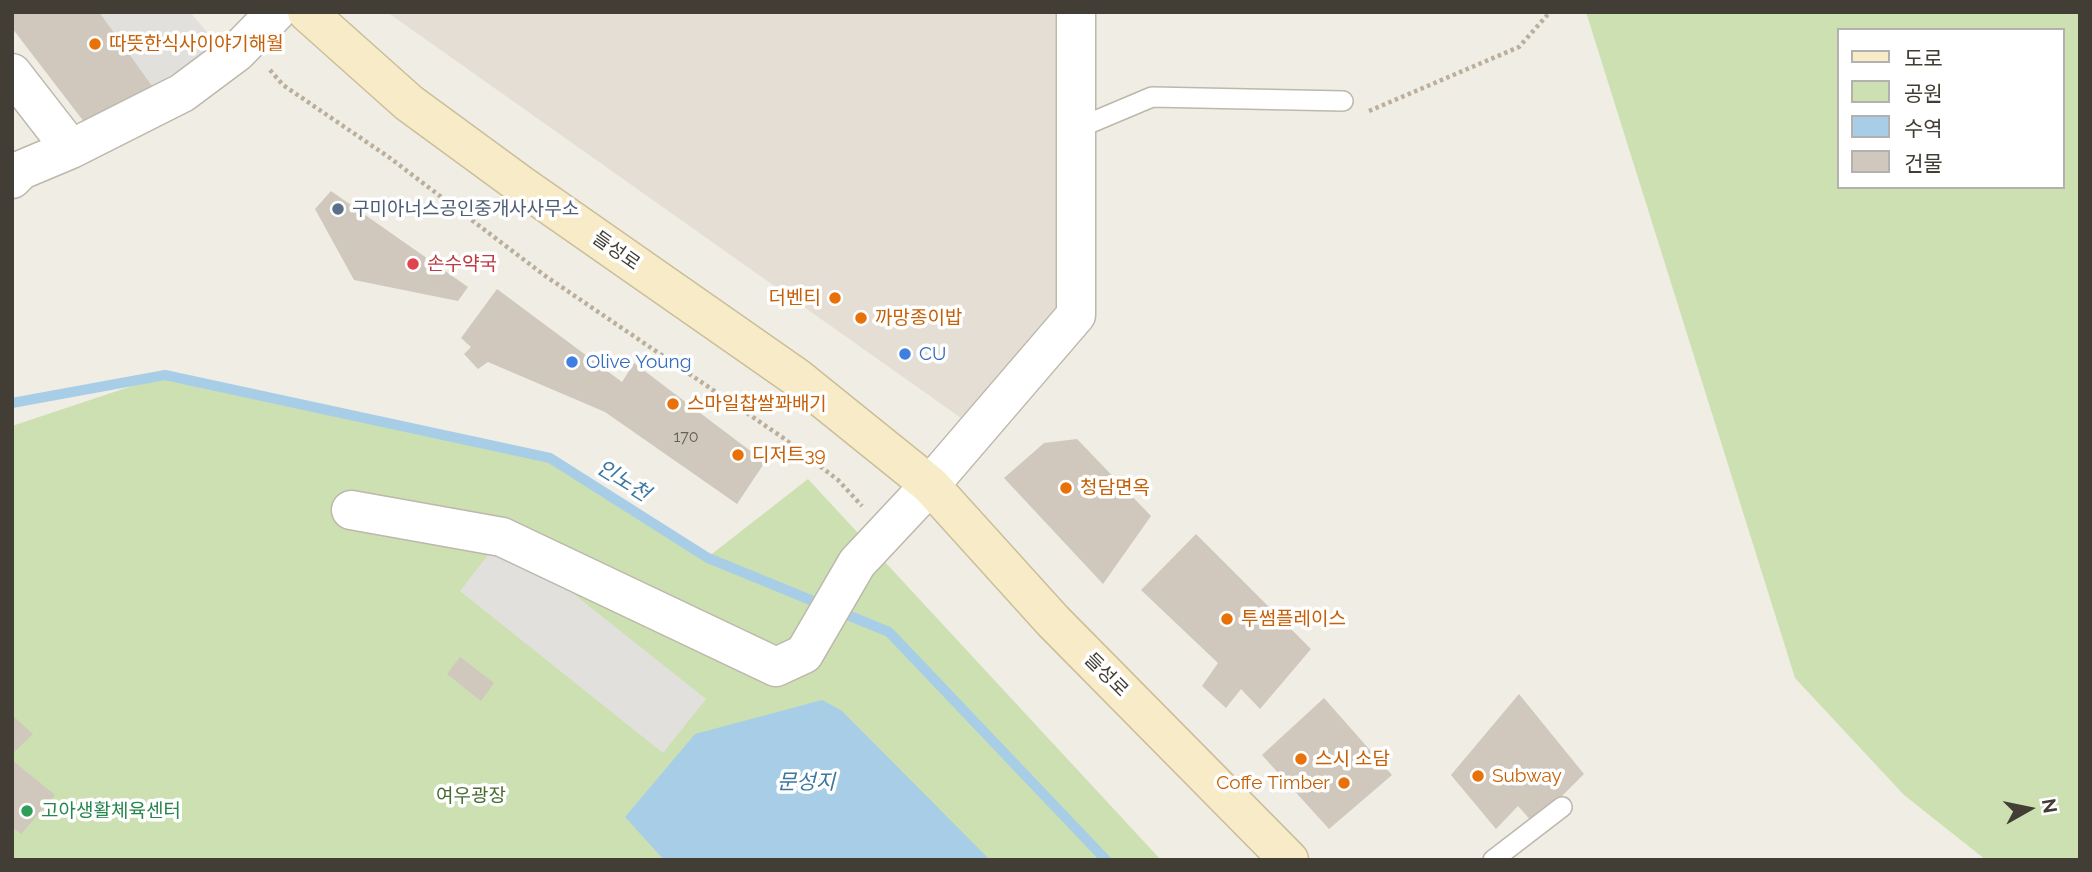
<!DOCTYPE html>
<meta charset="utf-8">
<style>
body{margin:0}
#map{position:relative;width:2092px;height:872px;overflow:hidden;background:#f0ede5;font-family:Raleway,"Noto Sans KR",sans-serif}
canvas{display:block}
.frame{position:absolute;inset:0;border:14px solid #423d35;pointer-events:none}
.legend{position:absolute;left:1837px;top:28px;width:228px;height:161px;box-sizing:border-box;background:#fff;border:2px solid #b3b1ae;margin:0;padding:9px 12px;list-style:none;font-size:21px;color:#423d35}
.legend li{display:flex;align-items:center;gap:14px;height:35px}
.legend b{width:35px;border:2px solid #b3b1ae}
.north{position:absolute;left:1994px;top:774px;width:70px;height:70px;-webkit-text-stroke:5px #fff;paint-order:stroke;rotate:81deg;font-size:19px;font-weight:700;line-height:28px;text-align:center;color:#423d35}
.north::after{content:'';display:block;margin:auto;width:24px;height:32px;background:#423d35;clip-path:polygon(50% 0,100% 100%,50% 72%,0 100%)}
</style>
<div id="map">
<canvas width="2092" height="872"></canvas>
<div class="frame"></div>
<ul class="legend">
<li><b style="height:9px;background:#f8ebc8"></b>도로</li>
<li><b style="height:19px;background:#cce0b2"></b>공원</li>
<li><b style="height:19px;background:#a8cee7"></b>수역</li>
<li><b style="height:19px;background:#d0c8bc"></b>건물</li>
</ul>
<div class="north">N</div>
</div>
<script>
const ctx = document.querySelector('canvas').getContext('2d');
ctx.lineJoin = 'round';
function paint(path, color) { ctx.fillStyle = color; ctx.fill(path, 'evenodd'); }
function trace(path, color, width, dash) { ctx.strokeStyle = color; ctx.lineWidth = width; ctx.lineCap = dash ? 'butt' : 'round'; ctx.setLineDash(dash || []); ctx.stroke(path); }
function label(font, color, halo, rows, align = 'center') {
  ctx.font = font + ' Raleway,"Noto Sans KR",sans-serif'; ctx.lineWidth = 7; ctx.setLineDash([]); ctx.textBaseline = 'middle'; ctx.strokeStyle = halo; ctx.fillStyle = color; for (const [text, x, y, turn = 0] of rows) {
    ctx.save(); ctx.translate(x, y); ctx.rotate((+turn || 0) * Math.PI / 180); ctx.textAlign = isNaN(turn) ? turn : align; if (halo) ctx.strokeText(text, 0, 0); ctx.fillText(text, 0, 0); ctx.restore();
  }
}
paint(new Path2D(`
 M 387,12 L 1061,12 L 1076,315 L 978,430 Z`), '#e4ded4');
paint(new Path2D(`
 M 1586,12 L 2080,12 L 2080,860 L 1986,860 L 1904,795 L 1795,678 ZM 1838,30 L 2062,30 L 2062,187 L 1838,187 Z
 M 165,375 L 550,458 L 708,557 L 808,479 L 1161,860 L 12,860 L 12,426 Z`), '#cce0b2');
paint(new Path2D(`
 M 96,12 L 190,12 L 220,47 L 152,86 Z
 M 502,537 L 706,699 L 663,753 L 460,591 Z`), '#e2e0dd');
paint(new Path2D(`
 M 822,700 L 841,710 L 990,860 L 664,860 L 625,817 L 695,734 Z`), '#a8cee7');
trace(new Path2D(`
 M 12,403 L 165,375 L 550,458 L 708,558 L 889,632 L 1106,860`), '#a8cee7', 10);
paint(new Path2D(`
 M 12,12 L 99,12 L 152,86 L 91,131 L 12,28 Z
 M 331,191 L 468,287 L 458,301 L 354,280 L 315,209 Z
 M 497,289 L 622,382 L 634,363 L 765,462 L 737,504 L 605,412 L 488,362 L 478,369 L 464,354 L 471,347 L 461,338 Z
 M 1077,439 L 1151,516 L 1103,584 L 1004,478 L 1044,443 Z
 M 1196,534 L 1311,649 L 1260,709 L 1241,689 L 1226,708 L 1202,686 L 1218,663 L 1141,590 Z
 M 460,657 L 494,683 L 481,701 L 447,674 Z
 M 1519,694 L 1584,774 L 1534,824 L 1518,806 L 1496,829 L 1451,775 Z
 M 1324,698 L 1392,775 L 1329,829 L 1262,755 Z
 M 12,715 L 33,734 L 12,754 Z
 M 12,760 L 55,795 L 21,834 L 12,827 Z`), '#d0c8bc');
const lane = new Path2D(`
 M 1076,129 L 1152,97 L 1343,101
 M 1493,860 L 1562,807`);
const street = new Path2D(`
 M 12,73 L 71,149
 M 12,179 L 21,170 L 71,149 L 182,93 L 237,52 L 276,12
 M 351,510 L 502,537 L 776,667 L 804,654 L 857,563 L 930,485 L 1076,315 L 1076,12`);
const secondary = new Path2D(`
 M 307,12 L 409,103 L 521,185 L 796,377 L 930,485 L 1053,621 L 1289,860`);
trace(lane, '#bdb7ac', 22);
trace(street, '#bdb7ac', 41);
trace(secondary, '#cbbe99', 41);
trace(new Path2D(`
 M 270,70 L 283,85 L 390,158 L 544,275 L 782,437 L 838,480 L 862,506
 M 1369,111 L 1519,47 L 1550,12`), '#bbaf9c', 4.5, [3.5, 3.5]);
trace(lane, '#fff', 19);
trace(street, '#fff', 38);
trace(secondary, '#f8ebc8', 38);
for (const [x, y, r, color] of [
 [95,44,7,"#e8710a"],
 [338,209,7,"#5c6f8a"],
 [413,264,7,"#e0444e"],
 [835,298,7,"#e8710a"],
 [861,318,7,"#e8710a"],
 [905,354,7,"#3f7fe0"],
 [572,362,7,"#3f7fe0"],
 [673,404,7,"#e8710a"],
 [738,455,7,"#e8710a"],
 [1066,488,7,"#e8710a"],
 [1227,619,7,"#e8710a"],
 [1301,759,7,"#e8710a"],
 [1478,776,7,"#e8710a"],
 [1344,783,7,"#e8710a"],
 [27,811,7,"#2e9e5b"]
]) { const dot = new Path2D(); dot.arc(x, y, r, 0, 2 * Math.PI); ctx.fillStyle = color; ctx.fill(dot); trace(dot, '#fff', 2.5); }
label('16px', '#666057', null, [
 ["170",686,437]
]);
label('19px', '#c56008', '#fff', [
 ["따뜻한식사이야기해월",109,44],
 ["더벤티",821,298,"right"],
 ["까망종이밥",875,318],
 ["스마일찹쌀꽈배기",687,404],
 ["디저트39",752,455],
 ["청담면옥",1080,488],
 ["투썸플레이스",1241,619],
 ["스시 소담",1315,759],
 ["Subway",1492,776],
 ["Coffe Timber",1330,783,"right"]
], 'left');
label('19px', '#4e5e75', '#fff', [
 ["구미아너스공인중개사사무소",352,209]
], 'left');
label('19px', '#423d35', '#fff', [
 ["들성로",616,251,35],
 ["들성로",1106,675,45]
]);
label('19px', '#be3a42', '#fff', [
 ["손수약국",427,264]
], 'left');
label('19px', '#366cbe', '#fff', [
 ["CU",919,354],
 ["Olive Young",586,362]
], 'left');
label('19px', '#486c30', '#fff', [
 ["여우광장",471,796]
]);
label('19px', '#27864d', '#fff', [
 ["고아생활체육센터",41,811]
], 'left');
label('italic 21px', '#3c77a1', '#fff', [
 ["인노천",623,481,32],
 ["문성지",806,783]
]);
</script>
